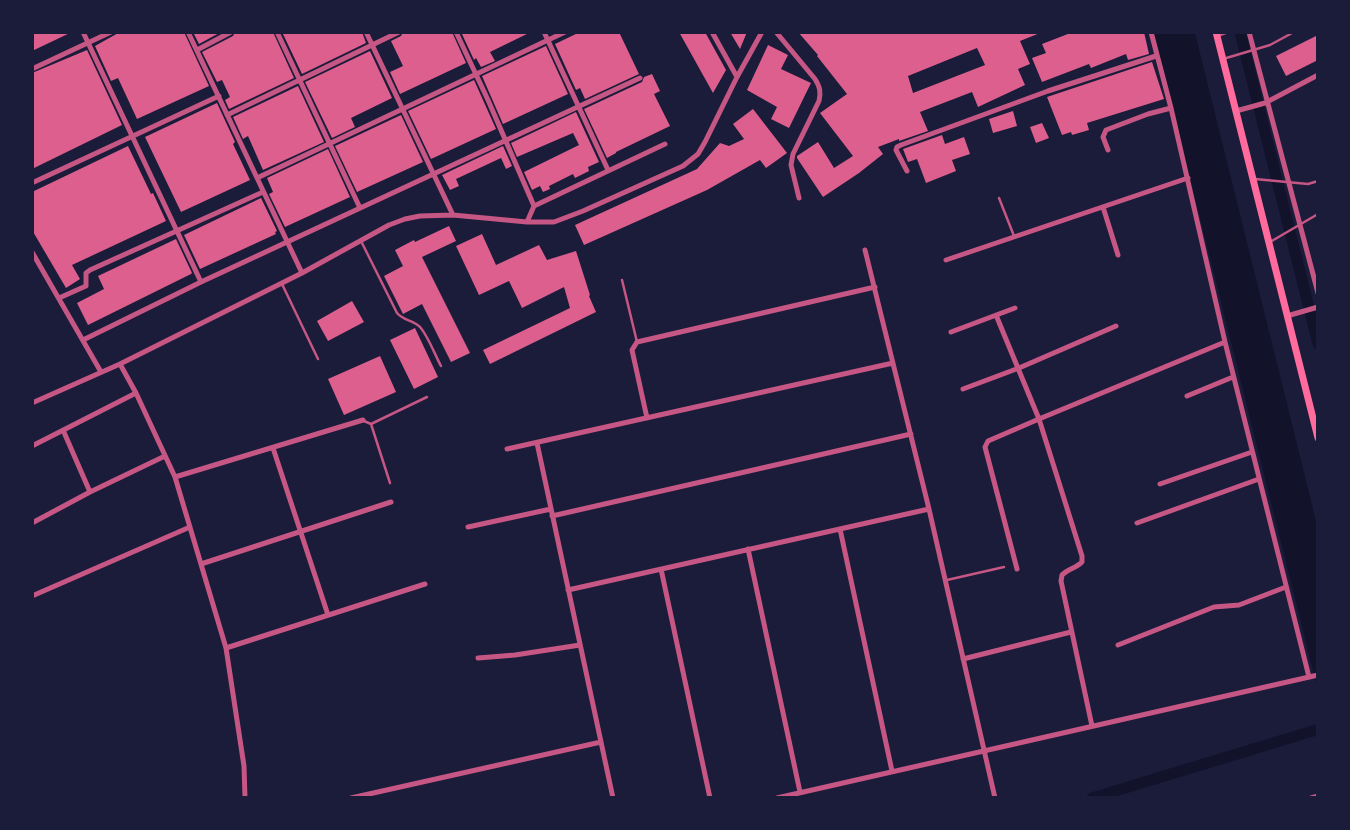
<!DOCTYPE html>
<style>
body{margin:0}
#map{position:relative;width:1350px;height:830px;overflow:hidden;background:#1b1b3a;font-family:"Varela Round",sans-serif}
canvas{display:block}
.frame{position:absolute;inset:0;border:34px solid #1b1b3a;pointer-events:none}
</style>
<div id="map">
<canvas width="1350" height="830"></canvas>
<div class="frame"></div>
</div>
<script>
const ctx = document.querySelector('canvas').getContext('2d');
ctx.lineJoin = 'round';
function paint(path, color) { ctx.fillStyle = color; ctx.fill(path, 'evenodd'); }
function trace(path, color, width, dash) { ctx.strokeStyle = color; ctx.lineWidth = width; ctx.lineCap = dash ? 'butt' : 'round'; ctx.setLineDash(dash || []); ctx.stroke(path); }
paint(new Path2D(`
 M 1154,33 L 1195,33 L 1317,525 L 1317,687 Z`), '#12122b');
trace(new Path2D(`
 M 1240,32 L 1318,344
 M 1092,798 L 1316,730`), '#12122b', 11);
paint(new Path2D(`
 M 32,32 L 72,32 L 32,51 Z
 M 120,32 L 184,32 L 209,86 L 137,119 L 118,78 L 111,81 L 95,46 Z
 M 193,32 L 221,32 L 199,44 Z
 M 235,32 L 273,32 L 294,78 L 229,109 L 225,100 L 230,97 L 222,80 L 217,82 L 202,52 L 233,36 Z
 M 282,32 L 362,32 L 366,43 L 302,74 Z
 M 403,32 L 452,32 L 466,63 L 400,94 L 390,72 L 403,66 L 391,41 L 401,36 Z
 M 461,32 L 531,32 L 490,52 L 495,61 L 481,67 L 476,58 L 474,60 Z
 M 580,32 L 619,32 L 639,74 L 585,99 L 580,88 L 576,90 L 555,44 Z
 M 679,32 L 705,32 L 726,70 L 713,93 Z
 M 730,32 L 747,32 L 740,49 Z
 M 798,32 L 1040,32 L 1040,33 L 1020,41 L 1030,64 L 1018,69 L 1025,85 L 978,107 L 972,92 L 920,112 L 928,131 L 899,141 L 899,139 L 878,147 L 883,154 L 859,173 L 823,197 L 797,158 L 797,156 L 818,142 L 834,168 L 853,156 L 820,113 L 847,94 L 817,56 L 818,55 ZM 977,48 L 985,65 L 913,93 L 908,76 Z
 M 1073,32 L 1144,32 L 1149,54 L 1128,60 L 1126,54 L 1091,68 L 1089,64 L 1042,82 L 1032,58 L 1046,53 L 1042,44 Z
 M 1318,35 L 1318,60 L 1286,76 L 1276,56 Z
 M 768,45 L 788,55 L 781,69 L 811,83 L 789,128 L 771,119 L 777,107 L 747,90 Z
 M 546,46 L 568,94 L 503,124 L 482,76 Z
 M 87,50 L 122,125 L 32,169 L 32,73 Z
 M 370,51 L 392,98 L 351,118 L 355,127 L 332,138 L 305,82 Z
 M 1152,62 L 1164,99 L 1087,123 L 1089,130 L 1072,135 L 1071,132 L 1062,135 L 1047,97 Z
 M 652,74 L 660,91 L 654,94 L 670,126 L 616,152 L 616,153 L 607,158 L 584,109 L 642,82 L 644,77 Z
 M 474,80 L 496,129 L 431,159 L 408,111 Z
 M 298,86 L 324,142 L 263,170 L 248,136 L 243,139 L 233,117 Z
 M 217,103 L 235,142 L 233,144 L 250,180 L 181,212 L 145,137 Z
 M 753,109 L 787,153 L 766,168 L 760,160 L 707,190 L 584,245 L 575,225 L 697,169 L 720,143 L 729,146 L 744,139 L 733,124 Z
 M 1013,111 L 1017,126 L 993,133 L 989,119 Z
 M 576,112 L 599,162 L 588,167 L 589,171 L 575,178 L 573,174 L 549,186 L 550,189 L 543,192 L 540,186 L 532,190 L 524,172 L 579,145 L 573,133 L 517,157 L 511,143 Z
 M 401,115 L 423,162 L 357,192 L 335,146 Z
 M 1042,123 L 1049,138 L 1036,143 L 1030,127 Z
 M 942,135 L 945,144 L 964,137 L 970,154 L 952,160 L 956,171 L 926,183 L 917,159 L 908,162 L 903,149 Z
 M 128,146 L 151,194 L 153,193 L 166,221 L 72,265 L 80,279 L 66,288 L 32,230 L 32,192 Z
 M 503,146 L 512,166 L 506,169 L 501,158 L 456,179 L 459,186 L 450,190 L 442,175 Z
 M 328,149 L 350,197 L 285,227 L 269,194 L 273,192 L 267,178 Z
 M 261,198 L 277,231 L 275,232 L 276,234 L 200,269 L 184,235 Z
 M 449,226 L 456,241 L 422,257 L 470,353 L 451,362 L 422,304 L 403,314 L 384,276 L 403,266 L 395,250 L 414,240 L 415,242 Z
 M 482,234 L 496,265 L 539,245 L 547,260 L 576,251 L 590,295 L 589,296 L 596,312 L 490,364 L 483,350 L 570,308 L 564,287 L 522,308 L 509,281 L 479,295 L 456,246 Z
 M 176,239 L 192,273 L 191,274 L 88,325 L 77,303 L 104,289 L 98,276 Z
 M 352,301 L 364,322 L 328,341 L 317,321 Z
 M 415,328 L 438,377 L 414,389 L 390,340 Z
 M 380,356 L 396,392 L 344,415 L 328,379 Z`), '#dd5f8e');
trace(new Path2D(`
 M 1223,59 L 1270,45 L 1294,32
 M 1255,179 L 1308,184 L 1318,181
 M 999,198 L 1014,236
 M 361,241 L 397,313 C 404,321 413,320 420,327 C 428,336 435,355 441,366
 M 1270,242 L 1318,214
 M 622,280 L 637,342
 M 282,284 L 318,359
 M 364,421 L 371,424 L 390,483
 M 371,424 L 427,397
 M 947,580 L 1004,567`), '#c65784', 2.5);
trace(new Path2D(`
 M 83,32 L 201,282
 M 188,32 L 302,273
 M 277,32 L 360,208
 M 366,32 L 453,215
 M 456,32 L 488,100 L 534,206 L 527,222
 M 544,32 L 608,170
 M 712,32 L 737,77
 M 776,32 L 815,79 C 820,87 821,92 819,101 L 793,154 L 791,165 L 799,198
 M 1151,32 L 1171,108 L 1225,342 L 1309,677
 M 1249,32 L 1318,293
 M 1217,35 L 1225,32
 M 197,50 L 231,32
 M 32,69 L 111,32
 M 1236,111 L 1265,103 L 1318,75
 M 227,115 L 399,32
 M 1108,150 L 1103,137 L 1106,130 L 1148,114 L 1171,108
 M 907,171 L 896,150 L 897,147 L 901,145 L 1048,91 L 1156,56
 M 257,178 L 565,32
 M 34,182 L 219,96
 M 534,206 L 665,144
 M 1103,207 L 1118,255
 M 865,250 L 929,509 L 995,798
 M 32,252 L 101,372
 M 946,260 L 1188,178
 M 59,298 L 86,286 L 86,273 L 90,270 L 263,192
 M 996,315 L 1039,419 L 1082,556 L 1082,562 C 1076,568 1068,569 1062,575 L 1061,581 L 1092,726
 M 1287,316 L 1318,307
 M 951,332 L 1015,308
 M 83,340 L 201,282 L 640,78
 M 120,364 L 136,393 L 175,477 L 226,648 L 244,766 L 245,798
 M 963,389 L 1019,368 L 1116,326
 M 1187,396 L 1233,377
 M 32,403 L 120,364 L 302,273 L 389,225 L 405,219 L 420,216 L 453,215 L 527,222 L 554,222 L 583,211 L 683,166 L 698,154 L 705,142 L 737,77 L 762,32
 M 647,418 L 632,350 L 637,342 L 875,287
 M 63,430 L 90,492
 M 537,443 L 613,798
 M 32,446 L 136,393
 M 273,448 L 328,615
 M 507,449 L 893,363
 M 175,477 L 363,420
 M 1160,484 L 1252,452
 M 552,516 L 911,434
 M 32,523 L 90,492 L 165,456
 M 1137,523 L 1259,479
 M 468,527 L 551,509
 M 840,529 L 892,771
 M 748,549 L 800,792
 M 201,564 L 391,502
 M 661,569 L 710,798
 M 1017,569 L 985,447 L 988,441 L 1039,419 L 1225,342
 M 568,590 L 929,509
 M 32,596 L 190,527
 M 1118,645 L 1214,607 L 1239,605 L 1286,587
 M 226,648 L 425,584
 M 478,658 L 515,655 L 580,645
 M 963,659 L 1071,632
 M 351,798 L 601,742
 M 777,798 L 1318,675
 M 1311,798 L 1318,796`), '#c65784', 5);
trace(new Path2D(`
 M 1216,32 L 1318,438`), '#ff6b9d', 7);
</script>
